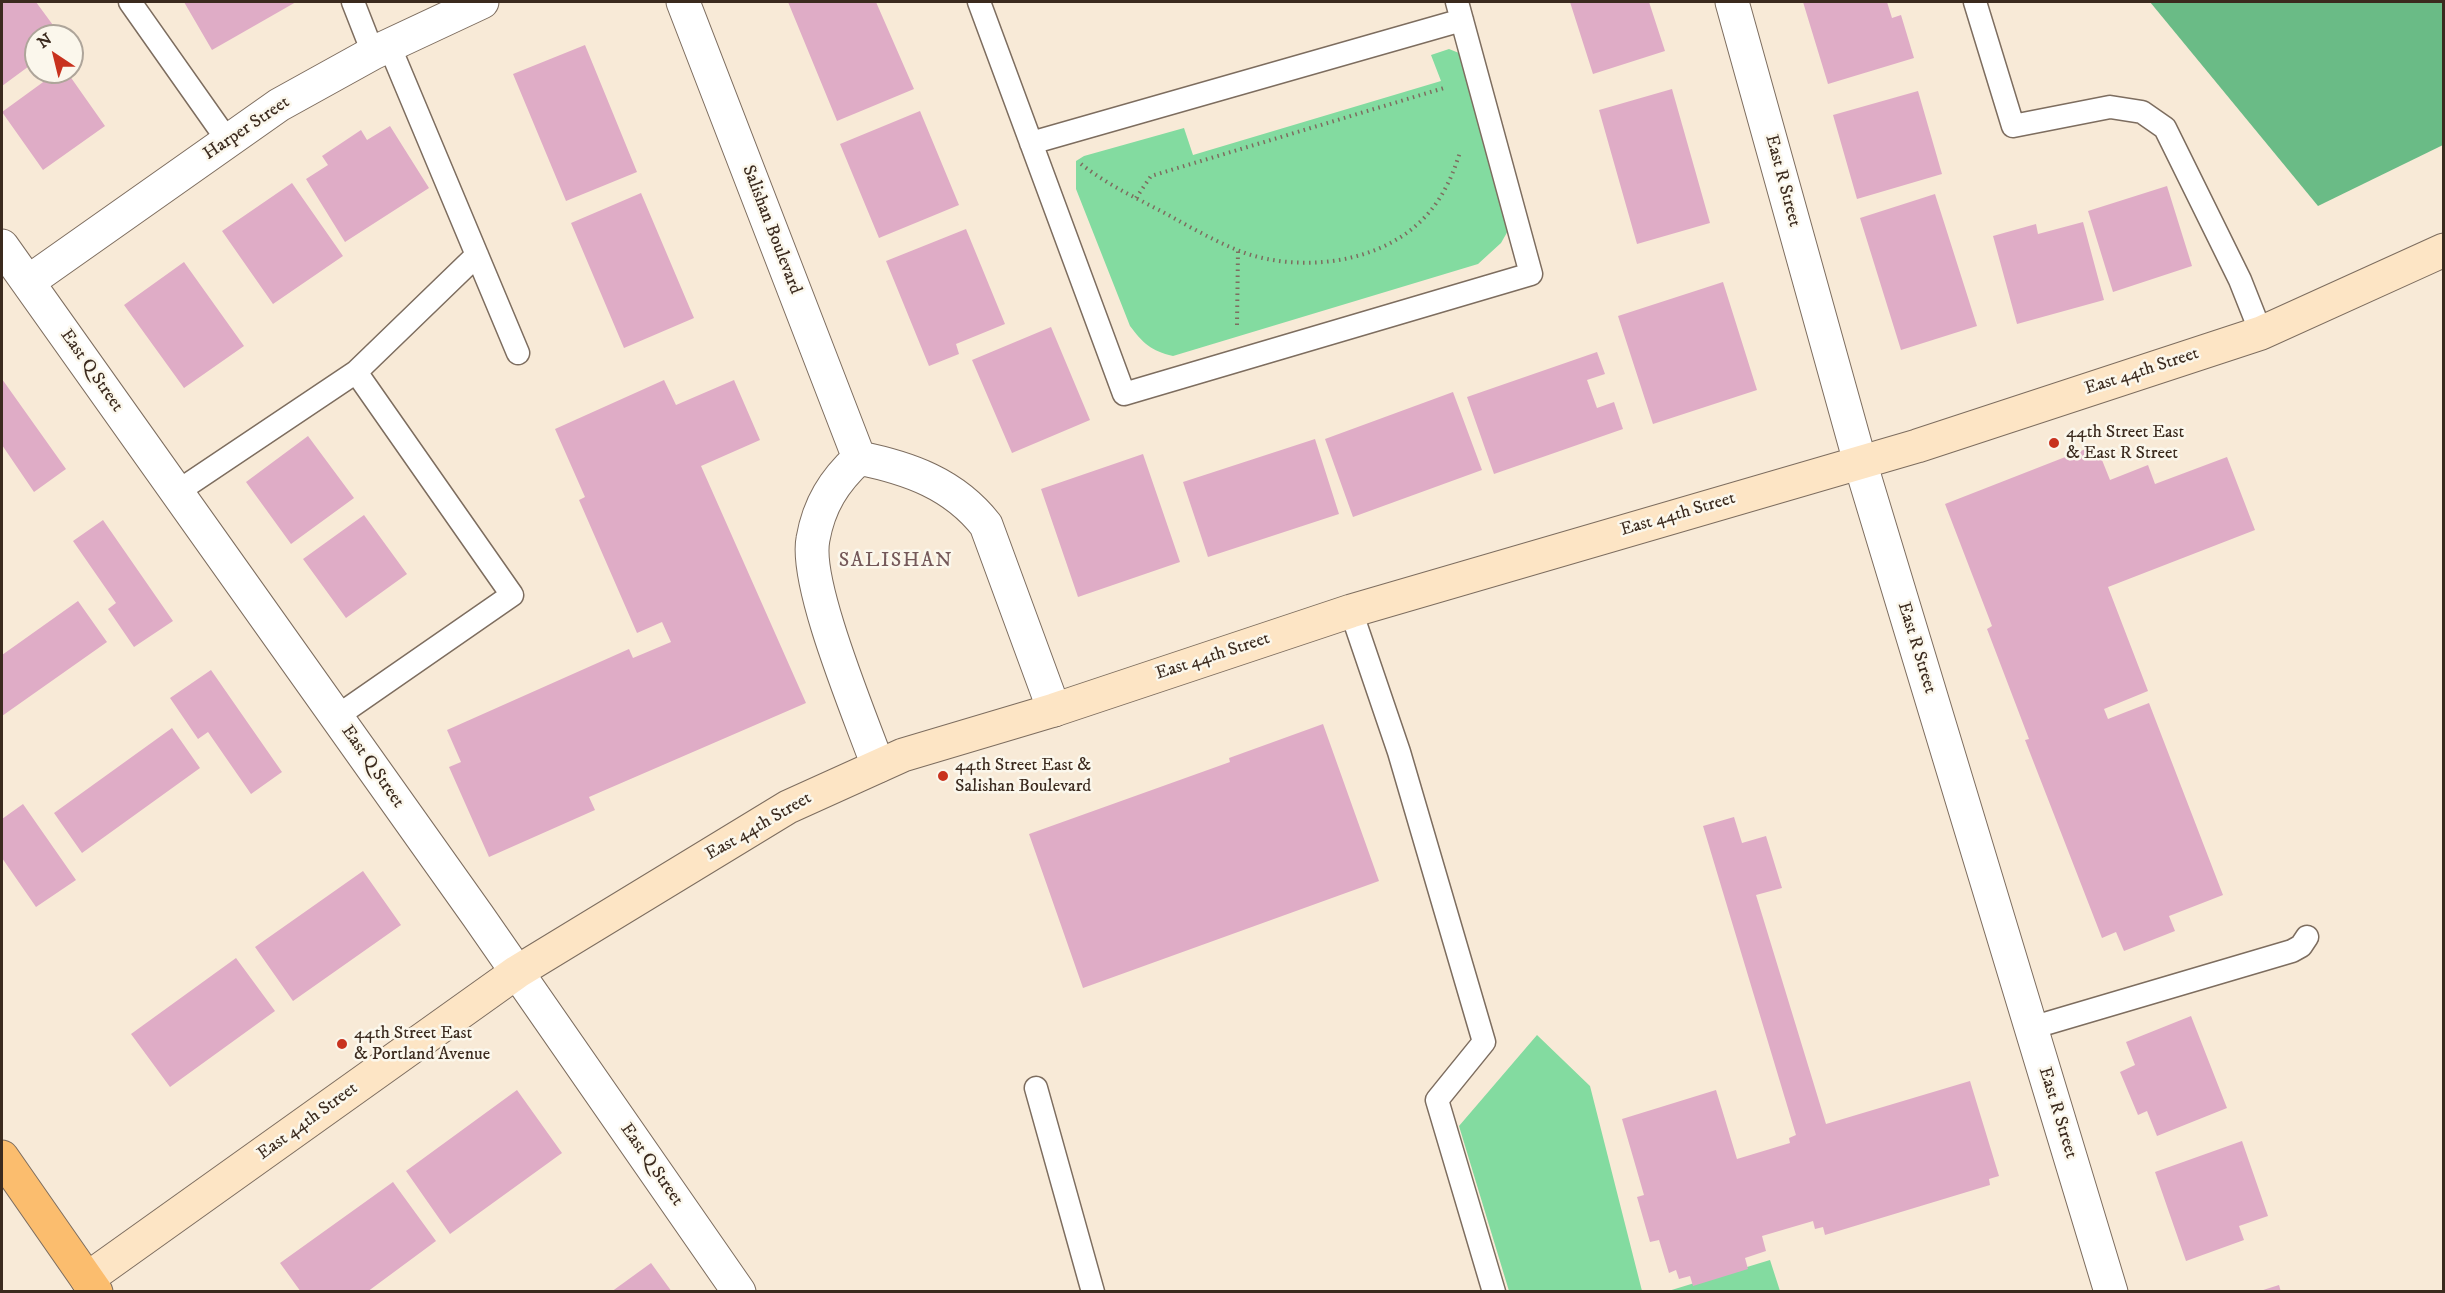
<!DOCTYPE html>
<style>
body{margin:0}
#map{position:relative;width:2445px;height:1293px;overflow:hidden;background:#f8ead7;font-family:"IM FELL DW Pica",serif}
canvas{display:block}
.frame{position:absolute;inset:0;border:3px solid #3b2a1e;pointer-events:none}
.north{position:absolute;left:24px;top:24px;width:60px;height:60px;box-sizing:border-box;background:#fbf7ec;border:2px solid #aea59a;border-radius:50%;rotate:325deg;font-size:16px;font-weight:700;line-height:24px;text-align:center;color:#3b2a1e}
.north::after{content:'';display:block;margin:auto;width:21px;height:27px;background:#c8321e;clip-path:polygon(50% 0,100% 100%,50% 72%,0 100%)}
</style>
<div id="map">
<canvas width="2445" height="1293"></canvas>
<div class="frame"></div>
<div class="north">N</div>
</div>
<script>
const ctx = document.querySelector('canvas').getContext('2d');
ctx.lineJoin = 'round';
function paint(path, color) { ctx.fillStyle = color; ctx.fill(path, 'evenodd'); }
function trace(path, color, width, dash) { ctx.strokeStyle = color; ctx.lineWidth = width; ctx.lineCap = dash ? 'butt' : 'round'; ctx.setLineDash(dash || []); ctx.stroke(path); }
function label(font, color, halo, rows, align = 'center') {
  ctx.font = font + ' "IM FELL DW Pica",serif'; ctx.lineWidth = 5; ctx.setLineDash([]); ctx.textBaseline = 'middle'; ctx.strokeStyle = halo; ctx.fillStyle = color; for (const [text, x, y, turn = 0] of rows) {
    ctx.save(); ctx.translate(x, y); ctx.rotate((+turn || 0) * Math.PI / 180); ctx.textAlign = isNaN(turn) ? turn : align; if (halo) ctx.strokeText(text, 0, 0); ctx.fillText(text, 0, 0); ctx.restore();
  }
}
paint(new Path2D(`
 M 1449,49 L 1459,53 L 1509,229 L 1501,243 L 1478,264 L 1173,356 C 1151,351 1143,343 1130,326 L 1076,189 L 1076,161 L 1084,156 L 1184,128 L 1193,155 L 1441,81 L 1431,55 Z
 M 1537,1035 L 1590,1086 L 1642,1291 L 1509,1291 L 1459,1126 Z
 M 1770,1260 L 1780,1291 L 1665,1292 Z`), '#83dba0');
paint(new Path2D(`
 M 2150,2 L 2443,2 L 2443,145 L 2318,206 Z`), '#6abb86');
paint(new Path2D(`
 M 2,2 L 36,2 L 61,36 L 36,36 L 36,61 L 2,86 Z
 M 184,2 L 296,2 L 212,50 Z
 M 788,2 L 876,2 L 914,89 L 837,121 Z
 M 1570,2 L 1649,2 L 1665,51 L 1593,74 Z
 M 1803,2 L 1887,2 L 1892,18 L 1901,15 L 1914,58 L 1828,84 Z
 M 585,45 L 637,172 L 566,201 L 513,74 Z
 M 57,72 L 67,72 L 105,126 L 43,170 L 2,112 Z
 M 1672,89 L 1710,223 L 1637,244 L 1599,110 Z
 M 1918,91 L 1942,174 L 1857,199 L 1833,115 Z
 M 920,111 L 959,205 L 879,238 L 840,144 Z
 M 390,126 L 429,188 L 345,242 L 306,179 L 328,165 L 322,156 L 361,130 L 367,140 Z
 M 292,183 L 343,256 L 273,304 L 222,231 Z
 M 2167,186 L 2192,266 L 2113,292 L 2088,211 Z
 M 641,193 L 694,318 L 624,348 L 571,223 Z
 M 1935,194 L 1977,326 L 1901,350 L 1860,218 Z
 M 2083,222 L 2104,300 L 2017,324 L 1993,236 L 2036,224 L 2038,234 Z
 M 966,229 L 1005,324 L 956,344 L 959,354 L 929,366 L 886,261 Z
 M 184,262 L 244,346 L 184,388 L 124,305 Z
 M 1723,282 L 1757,390 L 1653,424 L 1618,316 Z
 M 1051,327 L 1090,420 L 1012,453 L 972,360 Z
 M 1597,352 L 1605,374 L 1587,380 L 1597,408 L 1614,402 L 1623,429 L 1494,474 L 1467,397 Z
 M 2,379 L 66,469 L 34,492 L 2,445 Z
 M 664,380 L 676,405 L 734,380 L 760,440 L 701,466 L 806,703 L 589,797 L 595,810 L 489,857 L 449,767 L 461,762 L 447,730 L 629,649 L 633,658 L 671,642 L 662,622 L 637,633 L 579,500 L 585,497 L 555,429 Z
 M 1453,392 L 1482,470 L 1353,517 L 1325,439 Z
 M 308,436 L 354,498 L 291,544 L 246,482 Z
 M 1315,439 L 1339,514 L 1208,557 L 1183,482 Z
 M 2096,445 L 2110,480 L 2148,465 L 2155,484 L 2227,457 L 2255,530 L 2108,587 L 2148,691 L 2104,709 L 2108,719 L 2149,703 L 2223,895 L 2169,916 L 2175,931 L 2124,951 L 2116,932 L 2102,938 L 2025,740 L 2029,739 L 1987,629 L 1992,626 L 1945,504 Z
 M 1143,454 L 1180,562 L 1078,597 L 1041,489 Z
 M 364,515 L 407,574 L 346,618 L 303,559 Z
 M 103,520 L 173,621 L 134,647 L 108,609 L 116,603 L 73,541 Z
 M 78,601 L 107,642 L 2,716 L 2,655 Z
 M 211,670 L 282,772 L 251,794 L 208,732 L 198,739 L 170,698 Z
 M 1323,724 L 1379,881 L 1083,988 L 1029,834 L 1230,762 L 1229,758 Z
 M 172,728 L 200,768 L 82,853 L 54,813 Z
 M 23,804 L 76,880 L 36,907 L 2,858 L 2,819 Z
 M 1734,817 L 1742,843 L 1766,836 L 1782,888 L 1756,895 L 1826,1124 L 1970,1081 L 1999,1176 L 1989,1179 L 1990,1185 L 1825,1235 L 1823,1227 L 1815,1229 L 1813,1221 L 1762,1236 L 1766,1251 L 1745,1258 L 1748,1269 L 1693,1286 L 1690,1276 L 1679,1279 L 1676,1270 L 1669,1273 L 1659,1240 L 1650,1242 L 1637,1197 L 1644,1195 L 1622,1119 L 1716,1090 L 1737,1159 L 1790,1143 L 1789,1138 L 1796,1135 L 1703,826 Z
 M 363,871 L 401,925 L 293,1001 L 255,947 Z
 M 236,958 L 275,1011 L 170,1087 L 131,1034 Z
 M 2191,1016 L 2227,1108 L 2157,1136 L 2147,1111 L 2138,1115 L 2120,1072 L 2135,1065 L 2126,1042 Z
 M 517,1090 L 562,1153 L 450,1234 L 406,1171 Z
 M 2242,1141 L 2268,1216 L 2239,1226 L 2244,1240 L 2186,1261 L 2155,1172 Z
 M 393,1182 L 436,1241 L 367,1292 L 301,1292 L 280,1263 Z
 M 651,1263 L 672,1292 L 611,1292 Z
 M 2279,1285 L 2281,1292 L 2260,1292 L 2260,1291 Z`), '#dfacc6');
const lane = new Path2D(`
 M 130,2 L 228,141
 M 353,2 L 373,53
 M 979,2 L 1124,394 L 1531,274 L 1457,2
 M 1975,2 L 2013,126 L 2110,107 L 2142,112 L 2165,128 L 2240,280 L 2261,333
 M 389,45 L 518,353
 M 1031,143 L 1462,20
 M 177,492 L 356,372 L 477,255
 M 1351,611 L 1399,752 L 1484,1042 L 1437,1100 L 1494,1292
 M 336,717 L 512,595 L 356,372
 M 2031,1028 L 2292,951 L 2301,946 L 2307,937
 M 1036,1088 L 1093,1292`);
const street = new Path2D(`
 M 683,2 L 859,458
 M 1732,2 L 1860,462 L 2111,1292
 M 2,246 L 478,916 L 739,1292
 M 28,282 L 279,105 L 373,53 L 482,2
 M 859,458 C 909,468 954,484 986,525 L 1054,710
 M 859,458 C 834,481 819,505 813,539 C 804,584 861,718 878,766`);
const secondary = new Path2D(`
 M 87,1279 L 517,972 L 788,807 L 903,755 L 1054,710 L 1351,611 L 1917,446 L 2261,333 L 2444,250`);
const primary = new Path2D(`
 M 2,1157 L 96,1292`);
trace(lane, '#7d6d5f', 25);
trace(street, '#7d6d5f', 35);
trace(secondary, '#7d6d5f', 35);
trace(primary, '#7d6d5f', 35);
trace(new Path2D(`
 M 1081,164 C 1105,183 1132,196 1159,210 C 1187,225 1215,242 1245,253 C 1300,272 1376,264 1420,222 C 1441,202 1452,178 1460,152
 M 1136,198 L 1151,176 L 1444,88
 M 1237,325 L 1238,250`), '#7d6d5f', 4, [1.5, 4.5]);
trace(lane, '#fff', 22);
trace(street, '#fff', 33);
trace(secondary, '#fde5c5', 33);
trace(primary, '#fbbd6e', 33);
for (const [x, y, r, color] of [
 [2054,443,6,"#c8321e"],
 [943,776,6,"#c8321e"],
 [342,1044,6,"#c8321e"]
]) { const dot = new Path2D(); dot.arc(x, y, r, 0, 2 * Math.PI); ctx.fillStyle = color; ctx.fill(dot); trace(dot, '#fbf7ec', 2); }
label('18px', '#3b2a1e', '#fbf7ec', [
 ["Harper Street",247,129,-34],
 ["East R Street",1782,181,75],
 ["Salishan Boulevard",771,230,69],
 ["East Q Street",91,371,55],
 ["East 44th Street",2142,372,-18],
 ["East 44th Street",1678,515,-16],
 ["East R Street",1916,648,73],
 ["East 44th Street",1213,657,-18],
 ["East Q Street",372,767,55],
 ["East 44th Street",759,827,-30],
 ["East R Street",2057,1113,73],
 ["East 44th Street",308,1122,-36],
 ["East Q Street",651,1165,55]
]);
label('18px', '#3b2a1e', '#fbf7ec', [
 ["44th Street East",2066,433],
 ["& East R Street",2066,454],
 ["44th Street East &",955,766],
 ["Salishan Boulevard",955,787],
 ["44th Street East",354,1034],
 ["& Portland Avenue",354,1055]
], 'left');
ctx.letterSpacing = '1.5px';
label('20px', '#745859', '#fbf7ec', [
 ["SALISHAN",896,562]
]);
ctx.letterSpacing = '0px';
</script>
